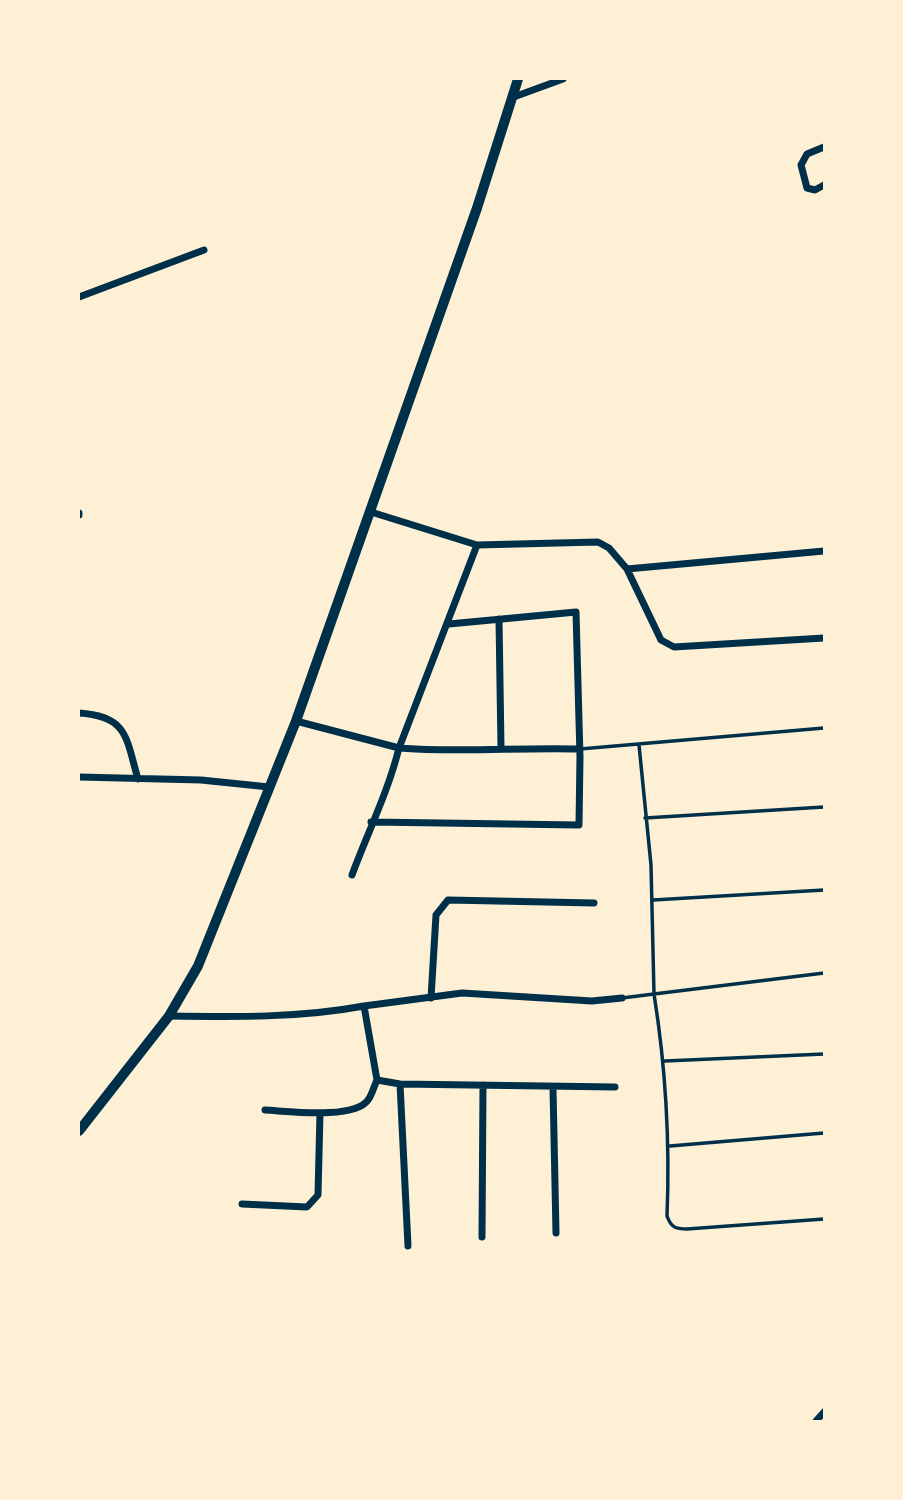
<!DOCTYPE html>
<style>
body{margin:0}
#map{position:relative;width:903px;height:1500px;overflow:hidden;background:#fdf0d5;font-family:"Noto Sans",sans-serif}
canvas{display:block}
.frame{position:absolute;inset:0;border:80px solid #fdf0d5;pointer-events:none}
</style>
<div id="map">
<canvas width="903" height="1500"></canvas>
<div class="frame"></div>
</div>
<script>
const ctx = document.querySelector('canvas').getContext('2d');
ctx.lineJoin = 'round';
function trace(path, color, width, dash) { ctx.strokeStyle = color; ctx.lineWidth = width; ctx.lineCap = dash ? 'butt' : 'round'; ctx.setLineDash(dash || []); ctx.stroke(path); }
trace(new Path2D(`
 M 580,749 L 824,728
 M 645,818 L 824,807
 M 653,900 L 824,890
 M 824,973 L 654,994 C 666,1069 670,1141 667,1216 C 671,1227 675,1229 687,1229 L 824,1219
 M 622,998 L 654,994 L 651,865 L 639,745
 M 665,1061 L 824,1054
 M 670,1146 L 824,1133`), '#003049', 3.5);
trace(new Path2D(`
 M 511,98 L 563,79
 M 824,147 L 807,154 L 801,165 L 807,188 L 815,190 L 824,185
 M 79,297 L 204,250
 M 371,512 L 477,545 L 399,748 C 459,753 520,747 580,749
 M 79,513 L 79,515
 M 477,545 L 598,542 L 609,548 L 627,569 L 824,551
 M 627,569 L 661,640 L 674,647 L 824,638
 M 499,619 L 501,748
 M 79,713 C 128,716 126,738 138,779
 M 296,721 L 399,748 C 388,792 368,832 352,875
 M 79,777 L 201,780 L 269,787
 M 371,822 L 579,825 L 580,757 L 576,612 L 449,624
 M 431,998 L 436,915 L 448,900 L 594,903
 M 364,1006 L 462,993 L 592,1001 L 622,998
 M 169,1016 C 234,1017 300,1018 364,1006 L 377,1080 L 400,1084 L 615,1087
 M 400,1084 L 408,1246
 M 553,1088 L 556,1233
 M 265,1110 C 287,1111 354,1120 368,1100 C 372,1095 374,1086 377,1080
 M 242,1204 L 307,1207 L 318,1195 L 320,1113
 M 482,1237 L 483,1085
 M 816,1421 L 824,1412`), '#003049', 7);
trace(new Path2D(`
 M 79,1131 L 169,1016 L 198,966 L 296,721 L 477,208 L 518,79`), '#003049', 10);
</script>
